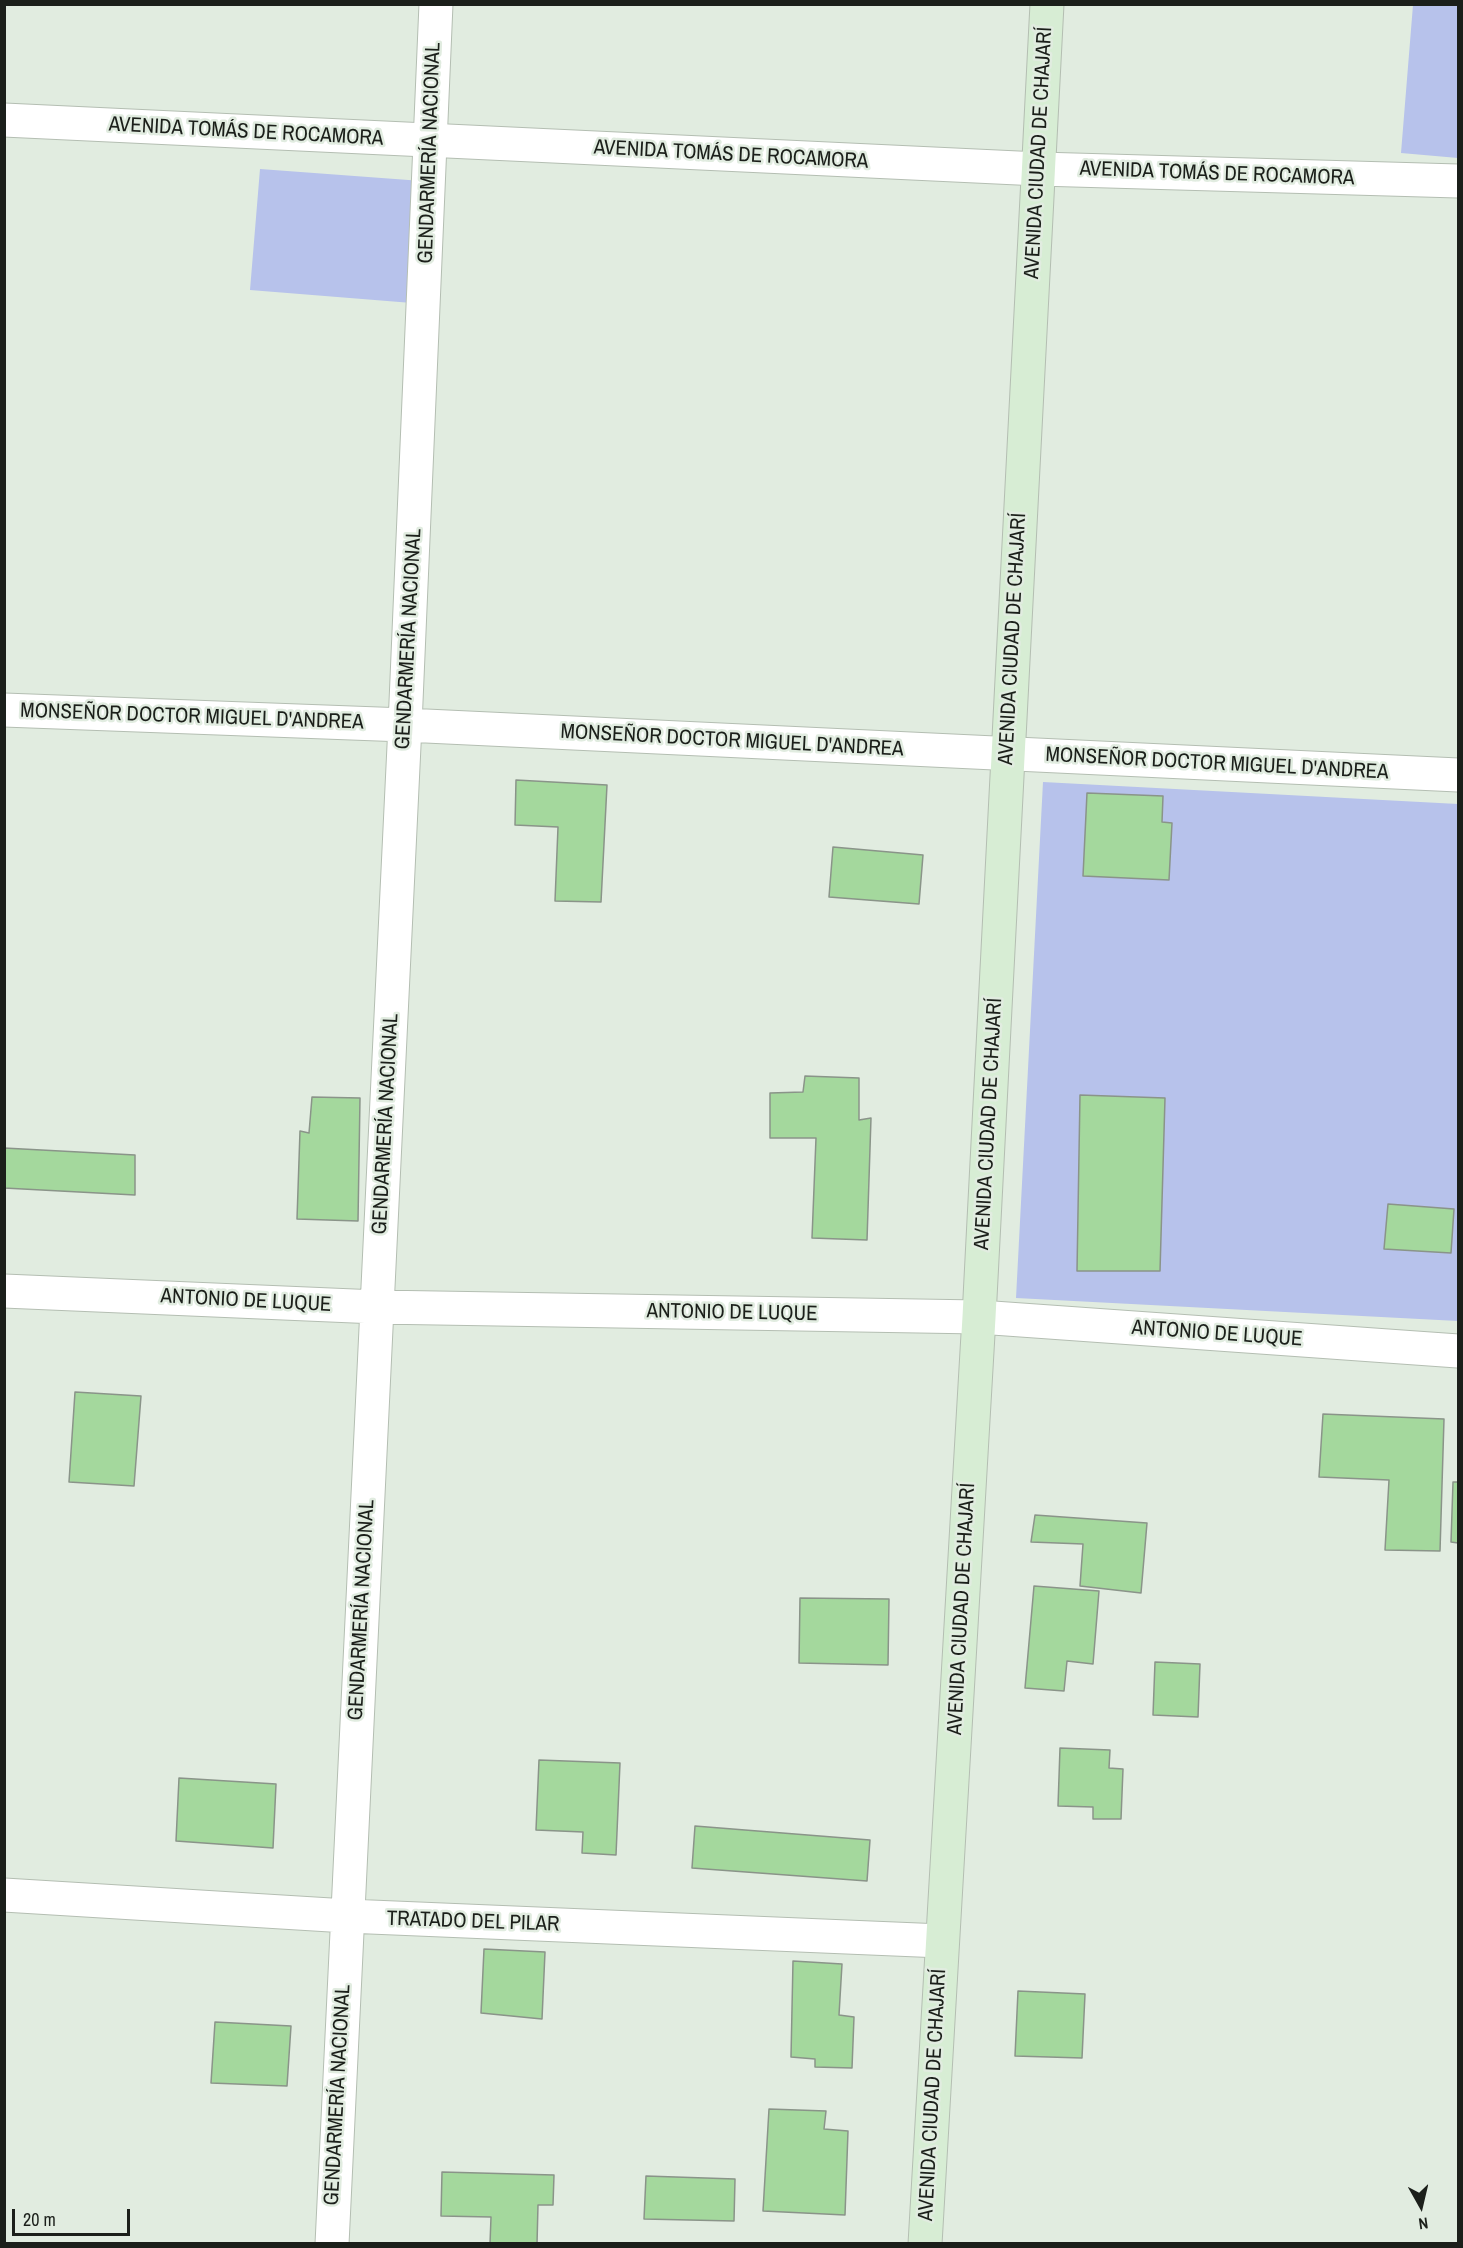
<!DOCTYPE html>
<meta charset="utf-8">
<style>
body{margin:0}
#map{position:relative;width:1463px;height:2248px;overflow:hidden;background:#e1ece0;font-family:"Archivo Narrow",sans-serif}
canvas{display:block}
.frame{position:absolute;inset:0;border:6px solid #1b1f1a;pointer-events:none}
.north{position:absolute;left:1391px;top:2176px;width:60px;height:60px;-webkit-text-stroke:4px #e1ece0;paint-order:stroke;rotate:172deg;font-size:16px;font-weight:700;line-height:24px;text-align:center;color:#1b1f1a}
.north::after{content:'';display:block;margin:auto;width:21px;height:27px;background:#1b1f1a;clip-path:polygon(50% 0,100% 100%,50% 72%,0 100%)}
.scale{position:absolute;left:12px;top:2209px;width:118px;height:27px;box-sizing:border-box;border:3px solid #1b1f1a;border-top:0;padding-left:8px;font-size:18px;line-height:21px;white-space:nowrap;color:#1b1f1a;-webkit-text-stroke:4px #e1ece0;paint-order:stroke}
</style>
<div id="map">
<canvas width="1463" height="2248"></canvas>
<div class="frame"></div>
<div class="north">N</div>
<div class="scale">20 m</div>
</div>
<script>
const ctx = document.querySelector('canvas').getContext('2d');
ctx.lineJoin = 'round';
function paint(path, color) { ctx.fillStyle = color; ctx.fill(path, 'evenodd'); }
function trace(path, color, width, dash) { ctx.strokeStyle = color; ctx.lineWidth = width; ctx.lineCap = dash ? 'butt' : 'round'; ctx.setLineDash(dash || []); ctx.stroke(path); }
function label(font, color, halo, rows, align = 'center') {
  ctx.font = font + ' "Archivo Narrow",sans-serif'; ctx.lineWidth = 5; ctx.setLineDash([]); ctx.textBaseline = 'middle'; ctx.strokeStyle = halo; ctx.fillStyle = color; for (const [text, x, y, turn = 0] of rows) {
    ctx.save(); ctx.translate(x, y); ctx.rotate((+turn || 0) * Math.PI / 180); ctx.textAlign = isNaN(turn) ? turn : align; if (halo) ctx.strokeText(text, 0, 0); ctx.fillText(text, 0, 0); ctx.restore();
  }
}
paint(new Path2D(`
 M 1413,5 L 1458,5 L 1458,158 L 1401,153 Z
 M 260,169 L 422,181 L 412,303 L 250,290 Z
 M 1043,782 L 1458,804 L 1458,1321 L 1016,1298 Z`), '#b7c2eb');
const building = new Path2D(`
 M 516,780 L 607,785 L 601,902 L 555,901 L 558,827 L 515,825 Z
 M 1087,793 L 1163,796 L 1162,822 L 1172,823 L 1169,880 L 1083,876 Z
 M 833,847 L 923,855 L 919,904 L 829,897 Z
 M 805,1076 L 859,1078 L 859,1120 L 871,1118 L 867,1240 L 812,1238 L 816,1138 L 770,1138 L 770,1093 L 803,1092 Z
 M 1080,1095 L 1165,1098 L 1160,1271 L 1077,1271 Z
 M 312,1097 L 360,1098 L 358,1221 L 297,1219 L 300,1131 L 309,1133 Z
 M 4,1148 L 135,1155 L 135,1195 L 4,1188 Z
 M 1388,1204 L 1454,1209 L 1451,1253 L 1384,1249 Z
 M 75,1392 L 141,1396 L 134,1486 L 69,1482 Z
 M 1323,1414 L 1444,1419 L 1440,1551 L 1385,1550 L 1389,1480 L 1319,1477 Z
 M 1453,1482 L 1458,1482 L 1458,1543 L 1451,1542 Z
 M 1035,1515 L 1147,1523 L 1141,1593 L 1080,1586 L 1083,1544 L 1031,1542 Z
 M 1034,1586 L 1099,1591 L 1093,1664 L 1067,1661 L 1064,1691 L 1025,1688 Z
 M 800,1598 L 889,1599 L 888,1665 L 799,1663 Z
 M 1155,1662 L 1200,1664 L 1198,1717 L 1153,1715 Z
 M 1060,1748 L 1110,1750 L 1109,1768 L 1123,1769 L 1121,1819 L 1093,1819 L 1093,1807 L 1058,1806 Z
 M 539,1760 L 620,1763 L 616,1855 L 582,1853 L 583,1832 L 536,1830 Z
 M 179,1778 L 276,1784 L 273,1848 L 176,1841 Z
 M 695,1826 L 870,1840 L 867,1881 L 692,1868 Z
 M 484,1949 L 545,1952 L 542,2019 L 481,2013 Z
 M 793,1961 L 842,1964 L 839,2015 L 854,2017 L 852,2068 L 815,2067 L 815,2059 L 791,2057 Z
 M 1018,1991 L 1085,1994 L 1082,2058 L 1015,2056 Z
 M 215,2022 L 291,2026 L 287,2086 L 211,2083 Z
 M 769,2109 L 826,2111 L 824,2129 L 848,2131 L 845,2215 L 763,2211 Z
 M 442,2172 L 554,2175 L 553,2205 L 538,2205 L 537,2244 L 490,2244 L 491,2217 L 441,2216 Z
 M 646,2176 L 735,2179 L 734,2221 L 644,2219 Z`);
paint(building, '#a4d89d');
trace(building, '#8a9489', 1.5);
const minor = new Path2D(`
 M 4,710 L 405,725 L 1458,775
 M 4,1291 L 377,1307 L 979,1317 L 1458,1351
 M 4,1895 L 347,1916 L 942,1941
 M 332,2244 L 405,725 L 436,4`);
const tertiary = new Path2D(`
 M 4,120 L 1039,169 L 1458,181`);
const secondary = new Path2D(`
 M 925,2244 L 979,1317 L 1047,4`);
trace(minor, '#b4beb2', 35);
trace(tertiary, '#b4beb2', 35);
trace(secondary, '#b4beb2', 35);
trace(minor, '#fff', 33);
trace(tertiary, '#fff', 33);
trace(secondary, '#d7edd4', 33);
label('21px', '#1b1f1a', '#e1ece0', [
 ["AVENIDA TOMÁS DE ROCAMORA",246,132,3],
 ["GENDARMERÍA NACIONAL",430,153,-88],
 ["AVENIDA CIUDAD DE CHAJARÍ",1039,153,-87],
 ["AVENIDA TOMÁS DE ROCAMORA",731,155,3],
 ["AVENIDA TOMÁS DE ROCAMORA",1217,174,2],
 ["GENDARMERÍA NACIONAL",409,639,-87],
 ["AVENIDA CIUDAD DE CHAJARÍ",1013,639,-87],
 ["MONSEÑOR DOCTOR MIGUEL D'ANDREA",192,717,2],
 ["MONSEÑOR DOCTOR MIGUEL D'ANDREA",732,741,3],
 ["MONSEÑOR DOCTOR MIGUEL D'ANDREA",1217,764,3],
 ["GENDARMERÍA NACIONAL",386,1124,-87],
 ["AVENIDA CIUDAD DE CHAJARÍ",989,1124,-87],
 ["ANTONIO DE LUQUE",246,1301,3],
 ["ANTONIO DE LUQUE",732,1313,1],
 ["ANTONIO DE LUQUE",1217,1334,4],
 ["AVENIDA CIUDAD DE CHAJARÍ",962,1609,-87],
 ["GENDARMERÍA NACIONAL",362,1610,-87],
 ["TRATADO DEL PILAR",473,1922,2],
 ["GENDARMERÍA NACIONAL",338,2095,-87],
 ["AVENIDA CIUDAD DE CHAJARÍ",933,2095,-87]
]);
</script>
